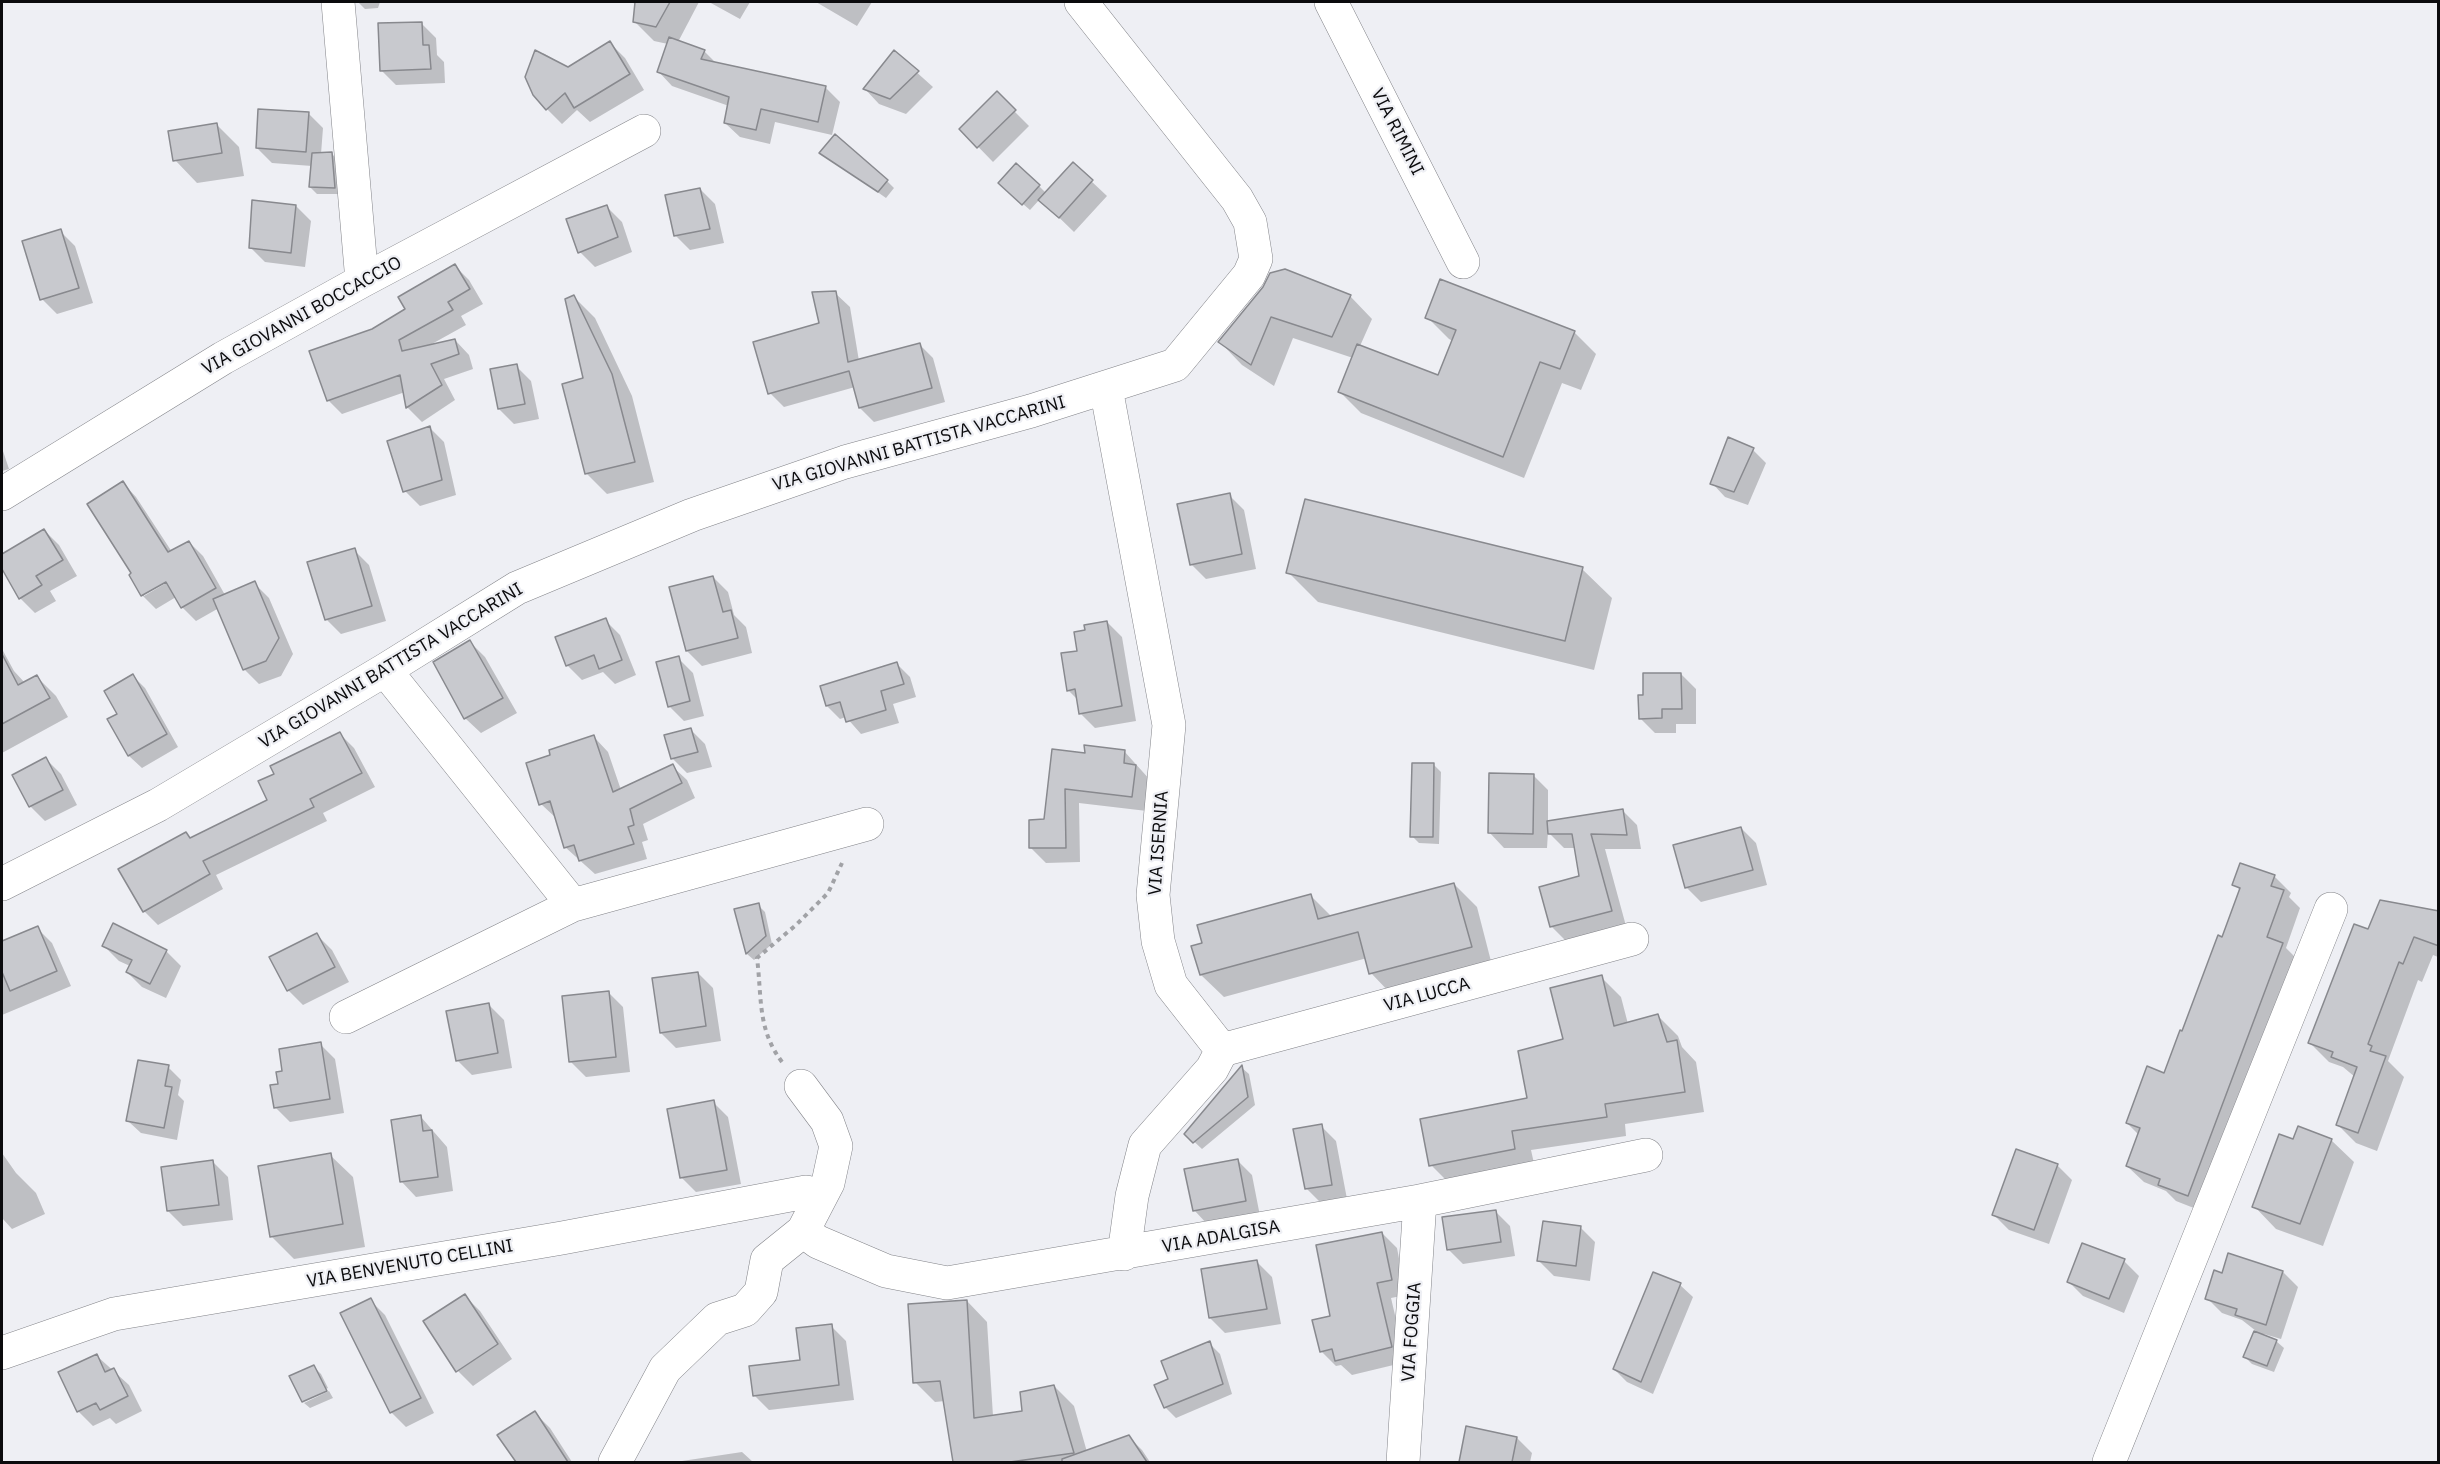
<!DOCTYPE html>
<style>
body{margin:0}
#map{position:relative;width:2440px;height:1464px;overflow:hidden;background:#eeeff4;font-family:"IBM Plex Sans",sans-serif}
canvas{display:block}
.frame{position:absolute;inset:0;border:3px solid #0b0b0d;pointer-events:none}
</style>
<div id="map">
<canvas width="2440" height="1464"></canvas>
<div class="frame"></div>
</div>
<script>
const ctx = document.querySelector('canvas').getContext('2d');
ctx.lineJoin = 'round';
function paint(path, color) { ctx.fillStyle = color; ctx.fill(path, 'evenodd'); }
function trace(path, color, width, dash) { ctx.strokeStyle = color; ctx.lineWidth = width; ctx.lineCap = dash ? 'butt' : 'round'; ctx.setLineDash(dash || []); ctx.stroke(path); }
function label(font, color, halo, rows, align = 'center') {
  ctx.font = font + ' "IBM Plex Sans",sans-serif'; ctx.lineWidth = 4.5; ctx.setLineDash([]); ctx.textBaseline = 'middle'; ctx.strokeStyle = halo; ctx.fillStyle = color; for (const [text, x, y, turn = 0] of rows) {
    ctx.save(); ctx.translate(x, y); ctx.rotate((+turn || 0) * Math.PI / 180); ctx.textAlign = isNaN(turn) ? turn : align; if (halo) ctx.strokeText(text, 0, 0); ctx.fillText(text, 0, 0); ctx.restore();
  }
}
paint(new Path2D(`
 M 358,2 L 380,2 L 378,8 L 365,9 Z
 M 632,2 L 699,2 L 678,42 L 704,51 L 717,64 L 826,88 L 840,102 L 832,135 L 775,122 L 770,144 L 740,137 L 725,123 L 729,106 L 672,86 L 658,71 L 668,44 L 654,41 L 634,21 L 636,5 Z
 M 709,2 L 750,2 L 740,19 Z
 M 816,2 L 872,2 L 857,26 Z
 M 421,23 L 436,38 L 437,55 L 444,62 L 445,83 L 396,85 L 381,70 Z
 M 610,43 L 625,58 L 644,90 L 590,122 L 577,110 L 562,124 L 547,109 L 545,57 L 543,53 L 569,68 Z
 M 894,52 L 933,87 L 906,114 L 879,104 L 865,89 Z
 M 997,94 L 1029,126 L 993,162 L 961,129 Z
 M 308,113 L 323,128 L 321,154 L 332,154 L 339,161 L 342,194 L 317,194 L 310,187 L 312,166 L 272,163 L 257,148 Z
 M 217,125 L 239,147 L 244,176 L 197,183 L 175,160 Z
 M 822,153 L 887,181 L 894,188 L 886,198 Z
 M 1073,164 L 1107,196 L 1074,232 L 1040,199 L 1030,210 L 1007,190 L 1039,186 L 1046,193 Z
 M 700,189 L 715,204 L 724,243 L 690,250 L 675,235 Z
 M 296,206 L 311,221 L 305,267 L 265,262 L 250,247 Z
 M 607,207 L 622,222 L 632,252 L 595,267 L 580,252 L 568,220 Z
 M 60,231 L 75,246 L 93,303 L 57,314 L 42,299 Z
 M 455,266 L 469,280 L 483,304 L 461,316 L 466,325 L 430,345 L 455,340 L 469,355 L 473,369 L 444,379 L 455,400 L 422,422 L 408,408 L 405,392 L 342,414 L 328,400 L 373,331 L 407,310 Z
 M 1265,288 L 1350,296 L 1372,319 L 1360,346 L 1439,377 L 1453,341 L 1449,339 L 1427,317 L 1574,332 L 1596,354 L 1581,390 L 1562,383 L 1524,478 L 1361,413 L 1340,392 L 1353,358 L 1293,338 L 1274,386 L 1242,365 L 1220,342 Z
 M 835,293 L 850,307 L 859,361 L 919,344 L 933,358 L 945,402 L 874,422 L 860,408 L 855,387 L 784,407 L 770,393 L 821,324 Z
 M 574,297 L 595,318 L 632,396 L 654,482 L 607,494 L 586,473 L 585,379 Z
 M 516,366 L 531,381 L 539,419 L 514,424 L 499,409 Z
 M 429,427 L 444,442 L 456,495 L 420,506 L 405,491 Z
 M 2,448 L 9,469 L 2,471 Z
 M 1753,450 L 1766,463 L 1748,505 L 1725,497 L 1712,483 Z
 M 123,483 L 136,497 L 172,552 L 189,542 L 203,556 L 225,595 L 254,583 L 269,598 L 293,654 L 281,676 L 259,684 L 244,669 L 219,608 L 196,621 L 182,607 L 176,597 L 156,609 L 142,595 ZM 171,577 L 173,579 L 144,596 L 144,592 Z
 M 1229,495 L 1244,510 L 1256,569 L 1206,579 L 1191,564 Z
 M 44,530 L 59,545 L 77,576 L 50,591 L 56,601 L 35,613 L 20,598 L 2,566 L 2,555 Z
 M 354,550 L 369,565 L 386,621 L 341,634 L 326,619 Z
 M 1582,569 L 1612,598 L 1594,670 L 1318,602 L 1288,572 Z
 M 713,577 L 728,592 L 734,615 L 746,627 L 752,653 L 702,666 L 687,651 Z
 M 605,620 L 620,635 L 636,675 L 615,684 L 603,672 L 582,680 L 567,665 Z
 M 1107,622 L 1122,637 L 1136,721 L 1095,728 L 1080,713 L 1078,700 L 1068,690 L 1086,632 Z
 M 470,642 L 485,657 L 517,713 L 481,733 L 466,719 L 435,663 Z
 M 2,649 L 14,671 L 25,683 L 37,677 L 56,696 L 68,717 L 2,753 Z
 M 678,658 L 693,673 L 704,716 L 684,721 L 669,706 Z
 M 897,664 L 910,677 L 916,697 L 893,704 L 899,723 L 861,734 L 846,717 L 840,719 L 827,706 Z
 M 1681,674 L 1696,689 L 1696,724 L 1676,724 L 1676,733 L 1655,733 L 1640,718 L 1644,696 Z
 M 133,676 L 145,688 L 178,747 L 142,768 L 129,756 L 109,720 L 119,715 Z
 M 690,729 L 705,744 L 712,767 L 687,773 L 672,758 Z
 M 340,734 L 354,748 L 375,787 L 323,813 L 327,821 L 216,875 L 223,889 L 158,925 L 144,911 L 186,833 L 191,839 L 269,801 L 276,774 Z
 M 594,737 L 608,752 L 621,790 L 672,766 L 687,780 L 695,798 L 643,824 L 648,840 L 642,842 L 647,859 L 595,874 L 565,847 L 556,818 L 541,804 L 552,756 Z
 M 1054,751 L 1087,755 L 1124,751 L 1151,781 L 1147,811 L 1079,803 L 1080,862 L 1046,863 L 1031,848 L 1045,821 Z
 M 46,759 L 61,774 L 77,805 L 45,821 L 30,806 Z
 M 1434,765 L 1441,772 L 1439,844 L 1419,843 L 1412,836 Z
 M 1533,775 L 1548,790 L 1548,822 L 1622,810 L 1637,825 L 1641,849 L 1605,849 L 1626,926 L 1566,941 L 1551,926 L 1580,878 L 1576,848 L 1564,848 L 1548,832 L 1547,848 L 1504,848 L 1489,832 Z
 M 1741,828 L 1756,843 L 1767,885 L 1701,902 L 1686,887 Z
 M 2274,876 L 2291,893 L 2289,897 L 2300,908 L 2286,948 L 2299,961 L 2204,1212 L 2176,1201 L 2166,1191 L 2144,1182 L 2127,1166 L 2139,1135 L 2127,1123 L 2165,1074 L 2183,1033 L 2241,891 L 2234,884 Z
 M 1454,884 L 1477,907 L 1493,969 L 1393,996 L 1371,973 L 1367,958 L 1224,997 L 1201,975 L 1204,944 L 1310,895 L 1332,917 Z
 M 758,905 L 765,912 L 772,944 L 754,960 L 747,954 L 736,910 Z
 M 2438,912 L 2438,957 L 2433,955 L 2422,982 L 2418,980 L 2388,1061 L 2404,1077 L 2377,1151 L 2356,1143 L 2337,1124 L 2355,1077 L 2343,1067 L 2329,1062 L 2310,1043 L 2369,931 Z
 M 37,928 L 52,943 L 71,986 L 2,1015 L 2,943 Z
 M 317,935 L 332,950 L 349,982 L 303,1005 L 288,990 Z
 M 104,946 L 166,951 L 181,966 L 166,998 L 142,987 L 127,972 L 130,966 L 119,961 Z
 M 698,973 L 713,988 L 721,1041 L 676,1048 L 661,1033 Z
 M 1601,977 L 1621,997 L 1628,1024 L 1658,1016 L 1678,1036 L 1682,1047 L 1696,1062 L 1704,1112 L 1625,1124 L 1626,1136 L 1531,1150 L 1535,1168 L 1451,1185 L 1431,1165 L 1529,1099 Z
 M 608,992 L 623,1007 L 630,1072 L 586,1077 L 571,1062 Z
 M 489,1005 L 504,1020 L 512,1068 L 472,1075 L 457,1060 Z
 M 320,1044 L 335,1059 L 344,1113 L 290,1122 L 275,1107 L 279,1085 Z
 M 168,1067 L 181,1080 L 178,1095 L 184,1101 L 177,1140 L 141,1133 L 128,1121 Z
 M 1242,1068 L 1249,1074 L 1255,1105 L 1202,1149 L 1186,1134 Z
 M 713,1102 L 728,1117 L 741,1184 L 696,1192 L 681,1177 Z
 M 421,1117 L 447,1147 L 453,1191 L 416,1197 L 401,1181 Z
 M 1321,1126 L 1336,1141 L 1347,1199 L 1322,1204 L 1307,1189 Z
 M 2331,1140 L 2354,1162 L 2323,1246 L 2276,1229 L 2254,1206 L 2294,1141 Z
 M 2,1153 L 16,1173 L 36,1193 L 45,1214 L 12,1229 L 2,1218 Z
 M 330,1155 L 353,1177 L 365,1247 L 294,1259 L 271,1236 Z
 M 1237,1160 L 1252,1175 L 1260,1216 L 1209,1226 L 1194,1210 Z
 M 213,1162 L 228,1177 L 233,1220 L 183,1226 L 168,1211 Z
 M 2057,1165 L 2072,1180 L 2049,1244 L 2009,1230 L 1994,1215 Z
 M 1495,1211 L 1510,1226 L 1515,1256 L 1463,1264 L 1448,1249 Z
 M 1580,1227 L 1595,1242 L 1590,1281 L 1554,1276 L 1539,1261 Z
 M 1382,1233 L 1397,1248 L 1406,1295 L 1391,1298 L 1406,1362 L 1352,1375 L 1341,1365 L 1336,1366 L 1321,1351 L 1332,1317 Z
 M 2124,1261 L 2139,1276 L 2124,1313 L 2083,1296 L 2068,1281 Z
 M 1257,1262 L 1272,1277 L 1281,1324 L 1225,1333 L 1210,1318 Z
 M 2283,1272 L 2298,1287 L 2281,1339 L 2264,1334 L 2263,1336 L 2276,1341 L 2284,1348 L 2274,1372 L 2252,1364 L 2245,1357 L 2256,1331 L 2242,1320 L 2222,1313 L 2207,1298 Z
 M 1680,1285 L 1693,1297 L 1653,1394 L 1627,1382 L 1614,1369 Z
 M 465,1296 L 480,1311 L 512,1359 L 473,1386 L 458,1371 Z
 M 370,1300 L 385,1315 L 434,1413 L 406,1427 L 391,1412 Z
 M 967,1301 L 987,1322 L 993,1416 L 1024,1412 L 1054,1386 L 1074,1406 L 1087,1452 L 1129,1437 L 1142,1450 L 1150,1462 L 955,1462 L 945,1401 L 935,1402 L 915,1382 Z
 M 831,1326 L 846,1341 L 854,1400 L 769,1410 L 754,1395 L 802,1361 Z
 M 1209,1343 L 1220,1354 L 1232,1394 L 1176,1418 L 1165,1407 L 1170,1380 Z
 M 97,1356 L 129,1385 L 142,1411 L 116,1424 L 110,1418 L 93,1426 L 78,1411 Z
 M 314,1367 L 321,1374 L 328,1388 L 304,1399 L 304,1402 L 303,1401 Z
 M 329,1391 L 333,1398 L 310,1408 L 304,1403 Z
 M 535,1413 L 550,1428 L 572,1462 L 517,1462 L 500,1435 Z
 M 1467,1428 L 1517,1438 L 1532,1453 L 1530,1462 L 1460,1462 Z
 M 742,1452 L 753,1462 L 682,1462 L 682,1461 Z`), '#0003');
const building = new Path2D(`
 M 635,2 L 670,2 L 656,27 L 633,22 Z
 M 422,22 L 423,45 L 429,45 L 431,69 L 380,71 L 378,23 Z
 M 669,37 L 705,50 L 701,59 L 826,86 L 818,122 L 761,109 L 756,130 L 724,123 L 729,97 L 657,72 Z
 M 610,41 L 630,74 L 574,108 L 565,93 L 546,110 L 533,95 L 525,77 L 535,50 L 568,67 Z
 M 894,50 L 919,71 L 890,99 L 863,89 Z
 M 997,91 L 1016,110 L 977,148 L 959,129 Z
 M 258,109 L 309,112 L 306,152 L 256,148 Z
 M 217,123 L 222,153 L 173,161 L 168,131 Z
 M 835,134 L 888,180 L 878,192 L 819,153 Z
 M 332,152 L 335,188 L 309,187 L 312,153 Z
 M 1073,162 L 1093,180 L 1059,218 L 1038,200 Z
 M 1016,163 L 1040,185 L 1022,205 L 998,183 Z
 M 700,188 L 710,229 L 674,236 L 665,195 Z
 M 252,200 L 296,205 L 291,253 L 249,248 Z
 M 607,205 L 618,237 L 578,253 L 566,219 Z
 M 61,229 L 79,288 L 40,300 L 22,241 Z
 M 455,264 L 470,289 L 448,302 L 453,310 L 399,340 L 402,351 L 455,339 L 459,354 L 431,364 L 442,385 L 406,408 L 400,375 L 327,401 L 309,351 L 372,329 L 405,309 L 398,297 Z
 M 1285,269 L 1351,295 L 1332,337 L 1271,317 L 1251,365 L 1218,342 L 1263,287 L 1270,273 Z
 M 1440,279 L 1575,331 L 1560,369 L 1540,362 L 1503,457 L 1338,392 L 1357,344 L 1438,375 L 1456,330 L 1425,318 Z
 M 836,291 L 848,362 L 920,343 L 932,388 L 859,408 L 849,371 L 768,394 L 753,342 L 819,323 L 812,292 Z
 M 574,295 L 612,374 L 635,462 L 585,474 L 562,384 L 583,378 L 565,299 Z
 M 517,364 L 525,404 L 498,409 L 490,369 Z
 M 430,426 L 442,480 L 403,492 L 387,441 Z
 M 1728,437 L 1754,448 L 1734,492 L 1710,484 Z
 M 123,481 L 168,552 L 189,541 L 216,588 L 181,608 L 166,582 L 141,596 L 129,575 L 131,573 L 87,504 Z
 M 1230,493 L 1242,554 L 1190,565 L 1177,504 Z
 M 1305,499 L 1583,567 L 1565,641 L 1286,573 Z
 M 44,529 L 63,560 L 36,576 L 42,585 L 19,599 L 2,569 L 2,554 Z
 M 355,548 L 372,606 L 325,620 L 307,562 Z
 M 713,576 L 723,612 L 731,610 L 738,638 L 686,651 L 669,587 Z
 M 255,581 L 279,638 L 266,661 L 243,670 L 213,599 Z
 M 606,618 L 622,660 L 599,669 L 594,655 L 566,666 L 555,637 Z
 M 1107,621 L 1122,706 L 1079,714 L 1075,689 L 1067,691 L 1061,653 L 1077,651 L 1074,632 L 1085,630 L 1084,625 Z
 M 470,640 L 503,698 L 464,719 L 433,662 Z
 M 2,654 L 18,685 L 37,675 L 50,698 L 2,724 Z
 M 679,656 L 690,701 L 668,707 L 656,662 Z
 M 897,662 L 904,684 L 881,691 L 886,710 L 846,722 L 840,702 L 826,706 L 820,686 Z
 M 1643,673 L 1681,673 L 1682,709 L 1662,709 L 1662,718 L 1639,719 L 1638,695 L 1643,695 Z
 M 133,674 L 167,734 L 128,756 L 107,719 L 117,714 L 104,691 Z
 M 691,728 L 698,752 L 671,759 L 664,735 Z
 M 340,732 L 362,773 L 310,799 L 314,807 L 203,861 L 210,874 L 143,912 L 118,869 L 186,832 L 190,838 L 267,800 L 258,781 L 274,774 L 270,766 Z
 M 594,735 L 613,792 L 673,764 L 682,783 L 630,809 L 634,825 L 628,827 L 634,844 L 579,861 L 574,845 L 564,848 L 550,801 L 539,805 L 526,763 L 550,755 L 549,750 Z
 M 1084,745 L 1125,750 L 1124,763 L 1136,765 L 1132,797 L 1065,789 L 1066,848 L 1029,848 L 1029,820 L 1044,819 L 1052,749 L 1085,753 Z
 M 46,757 L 63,790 L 29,807 L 12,775 Z
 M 1412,763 L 1434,763 L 1433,837 L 1410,837 Z
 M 1489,773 L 1534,774 L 1533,834 L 1488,833 Z
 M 1623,809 L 1627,835 L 1591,834 L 1612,911 L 1550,927 L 1539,887 L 1579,876 L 1572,834 L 1548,834 L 1547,821 Z
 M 1741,827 L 1753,870 L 1685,888 L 1673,845 Z
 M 2240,863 L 2275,875 L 2271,886 L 2284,890 L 2267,937 L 2283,943 L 2188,1196 L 2158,1185 L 2160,1179 L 2126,1166 L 2140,1128 L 2126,1123 L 2147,1066 L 2164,1073 L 2180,1030 L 2182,1031 L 2218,935 L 2222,937 L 2240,888 L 2232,885 Z
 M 1454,883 L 1472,947 L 1369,974 L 1358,932 L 1200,975 L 1191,946 L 1202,943 L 1197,925 L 1311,894 L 1318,919 Z
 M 2380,900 L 2439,911 L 2439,946 L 2414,937 L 2403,964 L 2399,962 L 2368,1044 L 2372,1046 L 2370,1051 L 2386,1056 L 2358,1133 L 2336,1125 L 2357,1067 L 2331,1057 L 2333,1052 L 2308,1043 L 2354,924 L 2368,929 Z
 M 759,903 L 766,936 L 746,954 L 734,909 Z
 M 113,923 L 167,950 L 150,984 L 126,972 L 132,960 L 102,946 Z
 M 38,926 L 57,971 L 10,991 L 2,972 L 2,941 Z
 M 317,933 L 335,967 L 287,991 L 269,957 Z
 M 698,972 L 706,1026 L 660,1033 L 652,978 Z
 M 1602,975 L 1614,1026 L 1658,1014 L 1667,1042 L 1677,1040 L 1685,1092 L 1605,1104 L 1607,1117 L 1512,1131 L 1515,1149 L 1429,1166 L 1420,1119 L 1527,1098 L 1518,1051 L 1563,1039 L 1550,988 Z
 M 609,991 L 616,1057 L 569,1062 L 562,996 Z
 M 489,1003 L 498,1053 L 456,1061 L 446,1011 Z
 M 321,1042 L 330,1099 L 274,1108 L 270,1085 L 278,1084 L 276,1072 L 282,1071 L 279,1049 Z
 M 138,1060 L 169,1065 L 165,1086 L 172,1087 L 164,1128 L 126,1121 Z
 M 1242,1065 L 1248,1097 L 1193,1143 L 1184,1134 Z
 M 714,1100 L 727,1170 L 680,1178 L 667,1109 Z
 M 421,1115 L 423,1131 L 432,1130 L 438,1177 L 400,1182 L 391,1120 Z
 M 1322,1124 L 1332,1185 L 1305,1189 L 1293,1129 Z
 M 2298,1126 L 2332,1139 L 2300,1224 L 2252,1207 L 2279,1134 L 2293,1139 Z
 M 2016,1149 L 2058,1164 L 2034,1230 L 1992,1215 Z
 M 331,1153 L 343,1224 L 270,1237 L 258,1166 Z
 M 1238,1159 L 1246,1201 L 1193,1211 L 1184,1169 Z
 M 213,1160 L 219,1205 L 167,1211 L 161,1167 Z
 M 1496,1210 L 1501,1242 L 1447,1250 L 1442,1217 Z
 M 1543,1221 L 1581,1226 L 1576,1266 L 1537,1261 Z
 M 1382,1232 L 1392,1280 L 1377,1283 L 1392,1347 L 1335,1361 L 1332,1349 L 1320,1352 L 1312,1320 L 1330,1316 L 1316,1245 Z
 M 2082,1243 L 2125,1259 L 2109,1299 L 2067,1282 Z
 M 2228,1253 L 2283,1271 L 2266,1325 L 2235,1315 L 2237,1309 L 2205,1299 L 2214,1270 L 2222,1273 Z
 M 1257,1260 L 1267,1309 L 1209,1318 L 1201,1269 Z
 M 1653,1272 L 1681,1283 L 1641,1382 L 1613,1369 Z
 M 465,1294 L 498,1344 L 456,1372 L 423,1321 Z
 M 371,1298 L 421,1398 L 390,1413 L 340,1313 Z
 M 967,1300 L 974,1418 L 1022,1411 L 1020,1392 L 1054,1385 L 1074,1453 L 1010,1462 L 953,1462 L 940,1381 L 913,1383 L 908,1304 Z
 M 832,1324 L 839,1385 L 753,1396 L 749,1366 L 800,1360 L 796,1328 Z
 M 2254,1331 L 2277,1340 L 2267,1366 L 2243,1357 Z
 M 1210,1341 L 1223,1384 L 1164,1408 L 1154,1385 L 1168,1379 L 1161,1361 Z
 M 97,1354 L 105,1372 L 114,1368 L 128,1396 L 100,1410 L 96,1403 L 77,1412 L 58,1372 Z
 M 314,1365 L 327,1391 L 302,1402 L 289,1376 Z
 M 535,1411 L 568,1462 L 516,1462 L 497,1435 Z
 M 1466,1426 L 1517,1437 L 1512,1462 L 1459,1462 Z
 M 1129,1435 L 1147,1462 L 1062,1462 L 1062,1459 Z`);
paint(building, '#c8c9ce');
trace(building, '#88898e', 1.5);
const minor = new Path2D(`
 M 338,2 L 362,281
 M 1331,2 L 1463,262
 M 1106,388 L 1169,725 L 1153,895 L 1158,941 L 1171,985 L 1222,1050 L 1212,1069 L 1145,1145 L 1132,1196 L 1124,1254
 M 2,494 L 223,358 L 362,281 L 644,131
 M 385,670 L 573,905 L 867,824
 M 2,884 L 158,805 L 385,670 L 517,588 L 692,515 L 845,462 L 1031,411 L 1175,365 L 1249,275 L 1256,259 L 1250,222 L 1237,199 L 1081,2
 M 346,1017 L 573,905
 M 1222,1050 L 1632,939
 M 803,1231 L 818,1242 L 886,1271 L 947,1283 L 1420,1201 L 1646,1155
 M 2,1353 L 114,1314 L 562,1238 L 806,1192 L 821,1196
 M 615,1462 L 665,1369 L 717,1319 L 745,1310 L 761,1292 L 767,1260 L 803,1231 L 828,1183 L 836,1146 L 827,1121 L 801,1086
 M 1403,1462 L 1420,1201
 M 2109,1462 L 2331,909`);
trace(minor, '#828388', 34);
trace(new Path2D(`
 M 782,1062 C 757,1029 762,997 757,958 L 796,925 L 828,893 L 842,863`), '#a1a2a6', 4, [4.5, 4.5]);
trace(minor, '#fff', 33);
label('18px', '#0b0b0d', '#eeeff4', [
 ["VIA RIMINI",1397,132,63],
 ["VIA GIOVANNI BOCCACCIO",302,316,-29],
 ["VIA GIOVANNI BATTISTA VACCARINI",919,444,-16],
 ["VIA GIOVANNI BATTISTA VACCARINI",391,666,-31],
 ["VIA ISERNIA",1159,843,-86],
 ["VIA LUCCA",1427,995,-15],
 ["VIA ADALGISA",1221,1237,-10],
 ["VIA BENVENUTO CELLINI",410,1264,-10],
 ["VIA FOGGIA",1412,1332,-86]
]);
</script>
